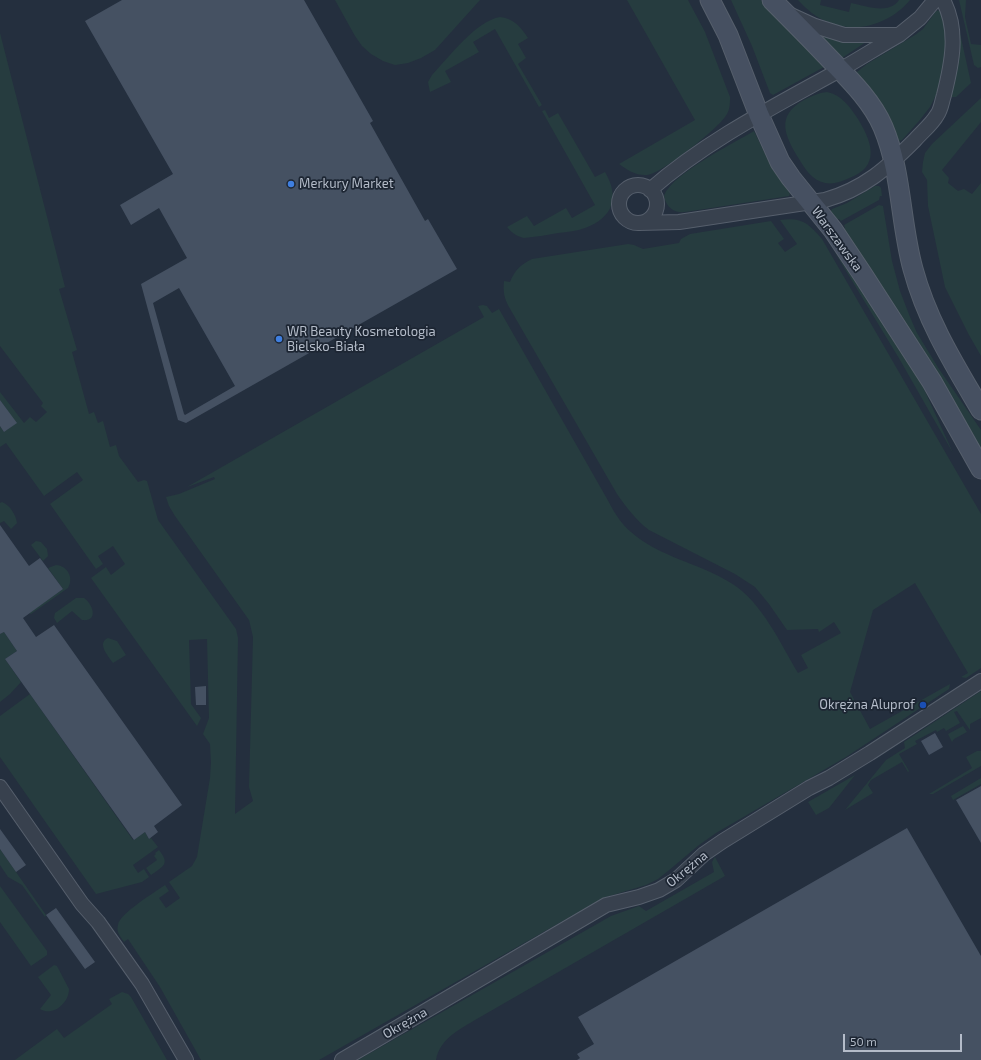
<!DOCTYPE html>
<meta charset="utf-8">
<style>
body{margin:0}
#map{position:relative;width:981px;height:1060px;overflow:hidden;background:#242f3e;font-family:"Exo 2",sans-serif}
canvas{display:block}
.scale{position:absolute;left:843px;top:1034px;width:119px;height:18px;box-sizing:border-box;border:2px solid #b4bcc9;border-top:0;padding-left:5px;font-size:12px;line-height:14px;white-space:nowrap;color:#b4bcc9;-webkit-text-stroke:3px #1d2633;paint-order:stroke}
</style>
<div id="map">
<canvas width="981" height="1060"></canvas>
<div class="scale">50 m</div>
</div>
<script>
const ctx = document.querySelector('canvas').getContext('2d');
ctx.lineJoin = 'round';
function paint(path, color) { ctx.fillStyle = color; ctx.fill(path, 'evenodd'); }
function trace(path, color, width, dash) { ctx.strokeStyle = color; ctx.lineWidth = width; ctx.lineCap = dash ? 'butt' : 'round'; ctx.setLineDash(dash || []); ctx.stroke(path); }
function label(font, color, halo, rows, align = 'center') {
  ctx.font = font + ' "Exo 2",sans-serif'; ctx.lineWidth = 3.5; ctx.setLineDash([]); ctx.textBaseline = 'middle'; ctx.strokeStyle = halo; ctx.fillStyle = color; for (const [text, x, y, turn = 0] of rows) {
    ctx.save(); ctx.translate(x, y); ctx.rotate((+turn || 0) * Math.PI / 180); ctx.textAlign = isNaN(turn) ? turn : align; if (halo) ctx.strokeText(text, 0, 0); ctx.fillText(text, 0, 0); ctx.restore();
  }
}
paint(new Path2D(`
 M 335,0 L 480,0 L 435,50 L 421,58 L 408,63 L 395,65 L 383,61 L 371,54 L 362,46 L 355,36 Z
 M 627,0 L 688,0 L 705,32 L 730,97 C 730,104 730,111 725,117 C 716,130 661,174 647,175 C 637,176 627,170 619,164 L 695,120 Z
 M 731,0 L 761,0 L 824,67 L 773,95 L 770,93 L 752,46 Z
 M 798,0 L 821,0 L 820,5 L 849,12 L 851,3 C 866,6 889,15 899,0 L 910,0 C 891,23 857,35 828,22 C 817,18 806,9 798,0 Z
 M 959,0 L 966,0 L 965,17 L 971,44 L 981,45 L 981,67 L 978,68 L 974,65 Z
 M 941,10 L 943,11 L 947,49 L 942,83 L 930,107 L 919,121 L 902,140 L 899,141 L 897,140 L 880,104 L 865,83 L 856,73 L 857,72 L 867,64 L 915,35 L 923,29 L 936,11 Z
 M 500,17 C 513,18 521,27 528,38 L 518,44 L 526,58 L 518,64 L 542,105 L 539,107 L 495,29 L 473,42 L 479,52 L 445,71 L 451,82 L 430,92 L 428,82 L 432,75 C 449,57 476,21 500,17 Z
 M 0,33 L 65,287 L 59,289 L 77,350 L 72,352 L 89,414 L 94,412 L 98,423 L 103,421 L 110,447 L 116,445 L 119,456 L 138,482 L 144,480 L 147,481 L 158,520 L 236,629 L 238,638 L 235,814 L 253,801 L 249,787 L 253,637 L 249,620 L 175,516 L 169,506 L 166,497 L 179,494 L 215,479 L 214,477 L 187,487 L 484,317 L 478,306 L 483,305 L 487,306 L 492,313 L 499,309 L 606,497 C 613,510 620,523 631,532 C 659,557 699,563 731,583 C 762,602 780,643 798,673 L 808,668 L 801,655 L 841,633 L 834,622 L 819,632 L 818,629 L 787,630 L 769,604 L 755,587 L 735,574 L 649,530 C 636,520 627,508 617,494 L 509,307 C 504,298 503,291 504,281 L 510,282 C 515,270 520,265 532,259 L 628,244 L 634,245 L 643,249 L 679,243 L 681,239 L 690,234 L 771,221 L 784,239 L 778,243 L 785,252 L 797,244 L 780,220 C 802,217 808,223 822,239 L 981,514 L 981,668 L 966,678 L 961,677 L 968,673 L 915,583 L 873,610 L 850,692 L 870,729 L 950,684 L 949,689 L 846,757 L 716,833 L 699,845 L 668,871 L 658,879 L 646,885 L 603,898 L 319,1060 L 201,1060 L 160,987 L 128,939 L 124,942 C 120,936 116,932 118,925 C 119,914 155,892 165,885 L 169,891 L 159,898 L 166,908 L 180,898 L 169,882 L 192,866 L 197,857 L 210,778 L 211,763 L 210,744 L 203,734 L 209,718 L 207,639 L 189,640 L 191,704 L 201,718 L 197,726 L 91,578 L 106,567 L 111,575 L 125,564 L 113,546 L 98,556 L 103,564 L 96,569 L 50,504 L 83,480 L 77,472 L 44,496 L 6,443 L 0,447 L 0,426 L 4,432 L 16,423 L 0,400 L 0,392 L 24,423 L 30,417 L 36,422 L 47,412 L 41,406 L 43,403 L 0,346 Z
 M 958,33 L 960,33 L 971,83 L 956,97 L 952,97 L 950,93 Z
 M 824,36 L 866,41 L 866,42 L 842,58 L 823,38 Z
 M 827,92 C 842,95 850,107 858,119 C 870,139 881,163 854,176 C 845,180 835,185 825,183 C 812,180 805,169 799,159 C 785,136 775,116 804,100 C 812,96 818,93 827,92 Z
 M 981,98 L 981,122 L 942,170 L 949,178 L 948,183 L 958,191 L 964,189 L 972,194 L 981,183 L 981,356 L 969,335 L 945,287 L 928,206 L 927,180 L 922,172 L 923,162 L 925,153 L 932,144 Z
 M 545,110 L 549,118 L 558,113 L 595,177 L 605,172 C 620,197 613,218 585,228 C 577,231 567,232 558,233 C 547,235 535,237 524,238 C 516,236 512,233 507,227 L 527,216 L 534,226 L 566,208 L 572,218 L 595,205 L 542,111 Z
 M 754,131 L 773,170 L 790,193 L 789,196 L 685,212 C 674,213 667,208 664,197 C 668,176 734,143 754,131 Z
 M 875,186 L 879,186 L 881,188 L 882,196 L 880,196 L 879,200 L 841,221 L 839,219 L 836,220 L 830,213 L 832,209 L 847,203 Z
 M 879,205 L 883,206 L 892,261 L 900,291 L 910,317 L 917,333 L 939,369 L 981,430 L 981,449 L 920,345 L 843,230 L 845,228 L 844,225 Z
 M 834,251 L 894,337 L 923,387 L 953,453 L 900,360 Z
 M 2,502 C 10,505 16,515 17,523 L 11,529 L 4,521 L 0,523 L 0,503 Z
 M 36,541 L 41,542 L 47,549 L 48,556 L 43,561 L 31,545 Z
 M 56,565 C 68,566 74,578 68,588 L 31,614 L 29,613 L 63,589 L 48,568 Z
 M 76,598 L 84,598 C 93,604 99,622 82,620 L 72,611 L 57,623 L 54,618 L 55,613 Z
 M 4,632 L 17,651 L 5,659 L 21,682 L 10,694 L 0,702 L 0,634 Z
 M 108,638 L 117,641 L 126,655 L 113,663 C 109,657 96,643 108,638 Z
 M 981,691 L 981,718 L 970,724 L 970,730 L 957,711 L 954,712 L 960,723 L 946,731 L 944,728 L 937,732 L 936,730 L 915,741 L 917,744 L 899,754 L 909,771 L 908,772 L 902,762 L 871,780 L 868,785 L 873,793 L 845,810 L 886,760 L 905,748 L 904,742 Z
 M 30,694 L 133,840 L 145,832 L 149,839 L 151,838 L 158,847 L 133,865 L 138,873 L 144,869 L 149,877 L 142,882 L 96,894 L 0,757 L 0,716 Z
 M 963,726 L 967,732 L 954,739 L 952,742 L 948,734 Z
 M 977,751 L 981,751 L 981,766 L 933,794 L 929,794 L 972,768 L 966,757 Z
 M 855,775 L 829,808 L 816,815 L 808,802 Z
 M 981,778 L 981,784 L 953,800 L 951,796 Z
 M 0,849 L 46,915 L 45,917 L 22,885 L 8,877 L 0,865 Z
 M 159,850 C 170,864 164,866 151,875 L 146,868 L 157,860 L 154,856 L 156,854 L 155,853 Z
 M 715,857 L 725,876 L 482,1016 C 464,1027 440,1037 436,1060 L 358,1060 L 611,916 L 639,906 L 646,911 L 714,872 L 712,862 Z
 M 0,886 L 47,951 L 47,955 L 31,966 L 0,922 Z
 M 54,965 L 57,966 L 69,989 C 69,1003 53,1017 40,1009 L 51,995 L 38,977 Z
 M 122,992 L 128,994 L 131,997 L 167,1060 L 15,1060 L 57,1029 L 64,1038 L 112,1004 L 109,999 Z`), '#263c3f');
paint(new Path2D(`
 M 122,0 L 304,0 L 373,121 L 370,123 L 425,221 L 428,219 L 457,269 L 186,423 L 178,420 L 141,284 L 187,258 L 159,208 L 131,225 L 120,205 L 173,174 L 85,21 ZM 179,288 L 235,386 L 185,415 L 184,414 L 153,303 Z
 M 0,400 L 17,423 L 4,432 L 0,426 Z
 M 0,525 L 29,566 L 40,558 L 63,589 L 23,618 L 36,637 L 54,625 L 182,805 L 154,826 L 158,832 L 149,839 L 145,832 L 134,840 L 5,659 L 17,651 L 4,632 L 0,634 Z
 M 206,686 L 206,705 L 196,705 L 195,687 Z
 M 935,733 L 943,747 L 929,755 L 921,741 Z
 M 981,786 L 981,843 L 956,800 Z
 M 907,828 L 981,956 L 981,1060 L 577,1060 L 580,1058 L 577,1054 L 594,1044 L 578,1017 Z
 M 0,829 L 26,865 L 16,872 L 0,849 Z
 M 56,908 L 95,962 L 85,969 L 46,915 Z`), '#455162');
const street = new Path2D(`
 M 791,15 L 815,26 L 844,35 L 898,35
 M619 204a19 19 0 1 1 38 0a19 19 0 1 1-38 0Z
 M 650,190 C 706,141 773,107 838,71 C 859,59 878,47 899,35 L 920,18 L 935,0
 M 639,223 L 679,222 L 825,200 C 864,189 887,168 915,140 C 922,132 932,124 937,115 C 941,110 942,101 944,95 C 952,63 959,30 943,0
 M 0,787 L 82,904 L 98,922 L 142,984 L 186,1060
 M 342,1060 L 606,905 L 639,897 L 659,890 L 676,880 L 704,854 L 723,841 L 809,788 L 829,778 L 870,753 L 981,681`);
const secondary = new Path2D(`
 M 710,0 L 728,35 L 759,115 L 780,162 L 791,178 L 833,230 L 863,275 L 932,382 L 981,469
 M 772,0 C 790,18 808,36 825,54 C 846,76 871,99 883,127 C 902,172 900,222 913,269 C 927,321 954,364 981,410`);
trace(street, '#565f6c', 16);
trace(secondary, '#565f6c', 21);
trace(street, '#38414e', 14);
trace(secondary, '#465061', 19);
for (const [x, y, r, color] of [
 [291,184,4,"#3f7fe0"],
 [279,339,4,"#3f7fe0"],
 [923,705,4,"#1a4fb4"]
]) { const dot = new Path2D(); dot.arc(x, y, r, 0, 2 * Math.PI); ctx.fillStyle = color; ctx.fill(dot); trace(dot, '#1d2633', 1.5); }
label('13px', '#b4bcc9', '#1d2633', [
 ["Merkury Market",299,184],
 ["WR Beauty Kosmetologia",287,332],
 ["Bielsko-Biała",287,347],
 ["Okrężna Aluprof",915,705,"right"]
], 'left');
label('13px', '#b4bcc9', '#1d2633', [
 ["Warszawska",837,239,54],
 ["Okrężna",687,869,-39],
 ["Okrężna",405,1023,-30]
]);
</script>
